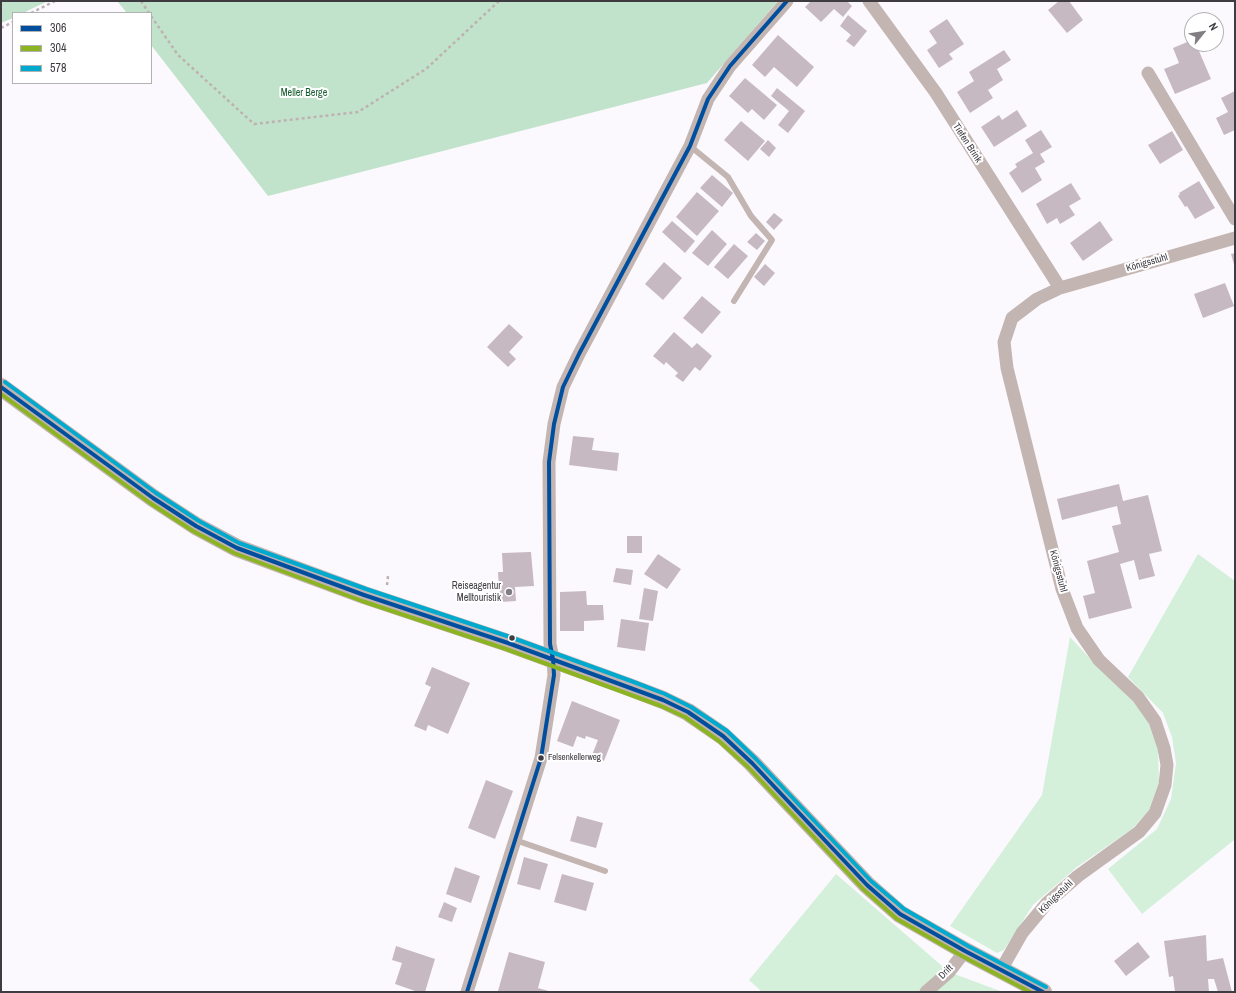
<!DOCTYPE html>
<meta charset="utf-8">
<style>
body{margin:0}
#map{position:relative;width:1236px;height:993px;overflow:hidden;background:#fcf9fe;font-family:"Archivo Narrow",sans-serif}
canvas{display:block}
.frame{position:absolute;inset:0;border:2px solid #3e3b41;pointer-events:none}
.legend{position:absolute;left:12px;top:12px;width:140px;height:72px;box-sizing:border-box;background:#fff;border:1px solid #b2b1b3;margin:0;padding:5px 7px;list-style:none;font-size:12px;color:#3e3b41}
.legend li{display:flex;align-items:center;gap:8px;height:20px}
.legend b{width:20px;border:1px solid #b2b1b3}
.north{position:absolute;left:1184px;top:12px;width:40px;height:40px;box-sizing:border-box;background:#fff;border:1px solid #b2b1b3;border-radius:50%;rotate:60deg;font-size:11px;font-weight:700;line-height:16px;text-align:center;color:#3e3b41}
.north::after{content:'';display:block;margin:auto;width:14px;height:18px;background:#807e83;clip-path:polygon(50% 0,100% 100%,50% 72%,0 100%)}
</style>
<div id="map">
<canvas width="1236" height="993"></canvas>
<div class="frame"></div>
<ul class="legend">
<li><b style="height:5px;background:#004f9f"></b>306</li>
<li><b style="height:5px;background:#8cb422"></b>304</li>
<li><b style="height:5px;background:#00a9ce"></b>578</li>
</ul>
<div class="north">N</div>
</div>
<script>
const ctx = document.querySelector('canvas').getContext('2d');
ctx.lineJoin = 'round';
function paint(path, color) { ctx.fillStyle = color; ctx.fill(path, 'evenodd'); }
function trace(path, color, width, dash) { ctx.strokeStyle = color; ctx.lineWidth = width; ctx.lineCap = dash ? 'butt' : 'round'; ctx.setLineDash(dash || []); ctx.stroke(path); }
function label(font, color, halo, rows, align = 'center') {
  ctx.font = font + ' "Archivo Narrow",sans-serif'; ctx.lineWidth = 4; ctx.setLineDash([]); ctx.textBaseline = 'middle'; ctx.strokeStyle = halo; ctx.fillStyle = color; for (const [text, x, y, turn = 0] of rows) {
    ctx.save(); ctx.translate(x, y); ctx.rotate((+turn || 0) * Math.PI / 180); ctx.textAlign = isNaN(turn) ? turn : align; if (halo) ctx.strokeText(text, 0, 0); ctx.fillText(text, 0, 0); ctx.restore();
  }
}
paint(new Path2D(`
 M 1198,554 L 1235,581 L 1235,841 L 1234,840 L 1142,914 L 1108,869 L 1157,829 L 1171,799 L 1176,763 L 1172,737 L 1163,713 L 1128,677 Z
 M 1070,637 L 1097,666 L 1131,699 L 1151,723 L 1158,750 L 1159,782 L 1149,810 L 1132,829 L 1077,867 L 1033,905 L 1004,950 L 997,953 L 950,926 L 1042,795 Z
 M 836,874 L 949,972 L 1003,992 L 762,992 L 749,980 Z`), '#d4f0db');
paint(new Path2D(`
 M 1,1 L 48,1 L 23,13 L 13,13 L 13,18 L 1,23 Z
 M 117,1 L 778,1 L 707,83 L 268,196 L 151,45 L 151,13 L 127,13 Z`), '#c2e3cb');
paint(new Path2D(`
 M 811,1 L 847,1 L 852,6 L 843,17 L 834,9 L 821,22 L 805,7 Z
 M 1059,1 L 1069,1 L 1083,20 L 1067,33 L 1048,10 Z
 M 848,15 L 867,31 L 854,47 L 846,41 L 851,35 L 840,26 Z
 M 947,19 L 964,44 L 949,54 L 953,59 L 939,68 L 927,50 L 937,43 L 929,31 Z
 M 778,35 L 814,67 L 797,87 L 774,67 L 765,77 L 752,65 Z
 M 1192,40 L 1192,44 L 1196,44 L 1211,79 L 1175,94 L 1164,69 L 1179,63 L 1173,48 Z
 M 1004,50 L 1011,60 L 997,69 L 1003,80 L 988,90 L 993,98 L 970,113 L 957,92 L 974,81 L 969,72 Z
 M 745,78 L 777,105 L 764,120 L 752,109 L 748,113 L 729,96 Z
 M 777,88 L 805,111 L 788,133 L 778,125 L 789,111 L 771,96 Z
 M 1235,91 L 1235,130 L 1224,135 L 1216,118 L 1228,112 L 1221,98 Z
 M 1017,110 L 1027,126 L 994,147 L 981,127 L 999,115 L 1002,120 Z
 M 741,121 L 765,141 L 748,161 L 724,140 Z
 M 1041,130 L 1052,147 L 1040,154 L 1045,162 L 1035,168 L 1042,180 L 1022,193 L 1009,173 L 1017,167 L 1015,164 L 1033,153 L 1025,140 Z
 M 1172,131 L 1183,150 L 1160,164 L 1148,145 Z
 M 768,140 L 776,148 L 769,157 L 760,149 Z
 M 712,175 L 733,193 L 722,207 L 700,188 Z
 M 1199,181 L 1215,208 L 1195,219 L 1187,206 L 1185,207 L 1178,196 L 1180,194 L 1179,193 Z
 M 1071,183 L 1081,199 L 1069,206 L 1075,215 L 1060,224 L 1057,218 L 1047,224 L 1036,204 Z
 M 697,192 L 719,211 L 697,236 L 676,217 Z
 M 774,213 L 783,220 L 774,230 L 766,222 Z
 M 672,221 L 695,241 L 685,253 L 662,232 Z
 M 1100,221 L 1113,240 L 1083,261 L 1070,243 Z
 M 712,230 L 727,244 L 708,266 L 692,253 Z
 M 756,233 L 765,241 L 757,250 L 747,242 Z
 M 734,244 L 748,256 L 728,279 L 714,267 Z
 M 1235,253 L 1235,268 L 1231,254 Z
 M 664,262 L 682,278 L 663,300 L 645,284 Z
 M 765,264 L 775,273 L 764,286 L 754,277 Z
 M 1225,283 L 1234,306 L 1203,318 L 1194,294 Z
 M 702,296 L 721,312 L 702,334 L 683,318 Z
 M 509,324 L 523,337 L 509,352 L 516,359 L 508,367 L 487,347 Z
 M 674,332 L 692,348 L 697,343 L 712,356 L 700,371 L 695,367 L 683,382 L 675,376 L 678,373 L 666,362 L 664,365 L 653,356 Z
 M 573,436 L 594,438 L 592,450 L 619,453 L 617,471 L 569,465 Z
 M 1119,484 L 1123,501 L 1148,495 L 1162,551 L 1149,554 L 1155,576 L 1139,580 L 1134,560 L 1120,564 L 1132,608 L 1089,619 L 1083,596 L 1095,593 L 1087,561 L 1119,552 L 1112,526 L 1121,524 L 1117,506 L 1062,520 L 1057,499 Z
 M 627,536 L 642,536 L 642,553 L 627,553 Z
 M 531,552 L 534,586 L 515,587 L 516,601 L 500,602 L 498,572 L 503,572 L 502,553 Z
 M 658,554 L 681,569 L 667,589 L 644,574 Z
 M 616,568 L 633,570 L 631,585 L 613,582 Z
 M 644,588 L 658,591 L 653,621 L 639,619 Z
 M 586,591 L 587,605 L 603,605 L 604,620 L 584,621 L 584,631 L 560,631 L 560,592 Z
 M 621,619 L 649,623 L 645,651 L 617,647 Z
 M 432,667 L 470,683 L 448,734 L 428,725 L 426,731 L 414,726 L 431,687 L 425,684 Z
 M 572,701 L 620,720 L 604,761 L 592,755 L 598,740 L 586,736 L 585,739 L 577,736 L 573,747 L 557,741 Z
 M 486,780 L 513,791 L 495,839 L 468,828 Z
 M 577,816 L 603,823 L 596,848 L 570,841 Z
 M 524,857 L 548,864 L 540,890 L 517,884 Z
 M 455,867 L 480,876 L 471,903 L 446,894 Z
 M 562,874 L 594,883 L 586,911 L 554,902 Z
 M 444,902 L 457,908 L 452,922 L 438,917 Z
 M 1206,935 L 1207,961 L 1223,958 L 1232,992 L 1218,992 L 1214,979 L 1208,979 L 1209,992 L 1175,992 L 1173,976 L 1169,977 L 1164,941 Z
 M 1138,942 L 1150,957 L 1126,976 L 1114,961 Z
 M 396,946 L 435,959 L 425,992 L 418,992 L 395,984 L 402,963 L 392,960 Z
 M 509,952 L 545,962 L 538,988 L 552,992 L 501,992 L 498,991 Z`), '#c7b9c2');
trace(new Path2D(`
 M 141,1 L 149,13
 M 31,13 L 55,1
 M 151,16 L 178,55 L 254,124 L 358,112 L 426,69 L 499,1
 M 1,28 L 13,22
 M 387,585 L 388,576`), '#bdb2b1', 2.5, [3, 3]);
trace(new Path2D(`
 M 690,146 L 728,177 L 751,216 L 772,240 L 734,301
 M 515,840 L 605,871`), '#c3b5b2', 6);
trace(new Path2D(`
 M 869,1 L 936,93 L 1060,288
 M 1148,73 L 1235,219
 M 1001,970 L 1022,933 L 1047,903 L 1078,876 L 1139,832 L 1155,813 L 1165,785 L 1167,765 L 1164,748 L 1155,721 L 1138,697 L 1099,660 L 1077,628 L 1062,589 L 1007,368 L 1004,342 L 1012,318 L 1037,299 L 1060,288 L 1235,238
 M 467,992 L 541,758 L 554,675 L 553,659 L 550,644 L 549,462 L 554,424 L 563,387 L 579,354 L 690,146 L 708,99 L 730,66 L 787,1
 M 926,992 L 949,972 L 965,951`), '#c3b5b2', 13);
trace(new Path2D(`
 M 1,387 L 153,498 L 196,526 L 237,548 L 364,595 L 508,643 L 629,687 L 663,700 L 688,712 L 723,736 L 752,763 L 867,885 L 900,914 L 965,951 L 1043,992`), '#c1b3b1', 18);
trace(new Path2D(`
 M 1,387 L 153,498 L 196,526 L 237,548 L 364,595 L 508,643 L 663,700 L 688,712 L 723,736 L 752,763 L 867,885 L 900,914 L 965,951 L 1043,992
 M 467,992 L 541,758 L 554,675 L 553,659 L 550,644 L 549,462 L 554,424 L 563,387 L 579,354 L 690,146 L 708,99 L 730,66 L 787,1`), '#004f9f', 4);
trace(new Path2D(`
 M 1,394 L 150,503 L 193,531 L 234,553 L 362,601 L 506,649 L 661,706 L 685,717 L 719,741 L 748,767 L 863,889 L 897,919 L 962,956 L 1030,992`), '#8cb422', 4);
trace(new Path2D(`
 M 5,382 L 156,493 L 199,521 L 239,543 L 366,589 L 510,637 L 631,681 L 665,694 L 691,707 L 727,731 L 756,759 L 871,881 L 904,909 L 968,946 L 1046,987`), '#00a9ce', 4);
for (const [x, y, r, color] of [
 [509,592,4,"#807e83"],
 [512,638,3.5,"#3e3b41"],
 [541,758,3.5,"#3e3b41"]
]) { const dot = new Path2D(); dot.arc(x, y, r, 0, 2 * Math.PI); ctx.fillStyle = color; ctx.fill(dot); trace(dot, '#fff', 1.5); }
label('9px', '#3e3b41', '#fff', [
 ["Felsenkellerweg",548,758]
], 'left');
label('10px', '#165b2e', '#fff', [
 ["Meller Berge",304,93]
]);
label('10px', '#3e3b41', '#fff', [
 ["Tiefen Brink",967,143,57],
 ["Königsstuhl",1147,263,-16],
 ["Königsstuhl",1058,571,75],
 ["Königsstuhl",1056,897,-44],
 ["Drift",946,972,-45]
]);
label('10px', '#3e3b41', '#fff', [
 ["Reiseagentur",501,586],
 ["Melltouristik",501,598]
], 'right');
</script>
